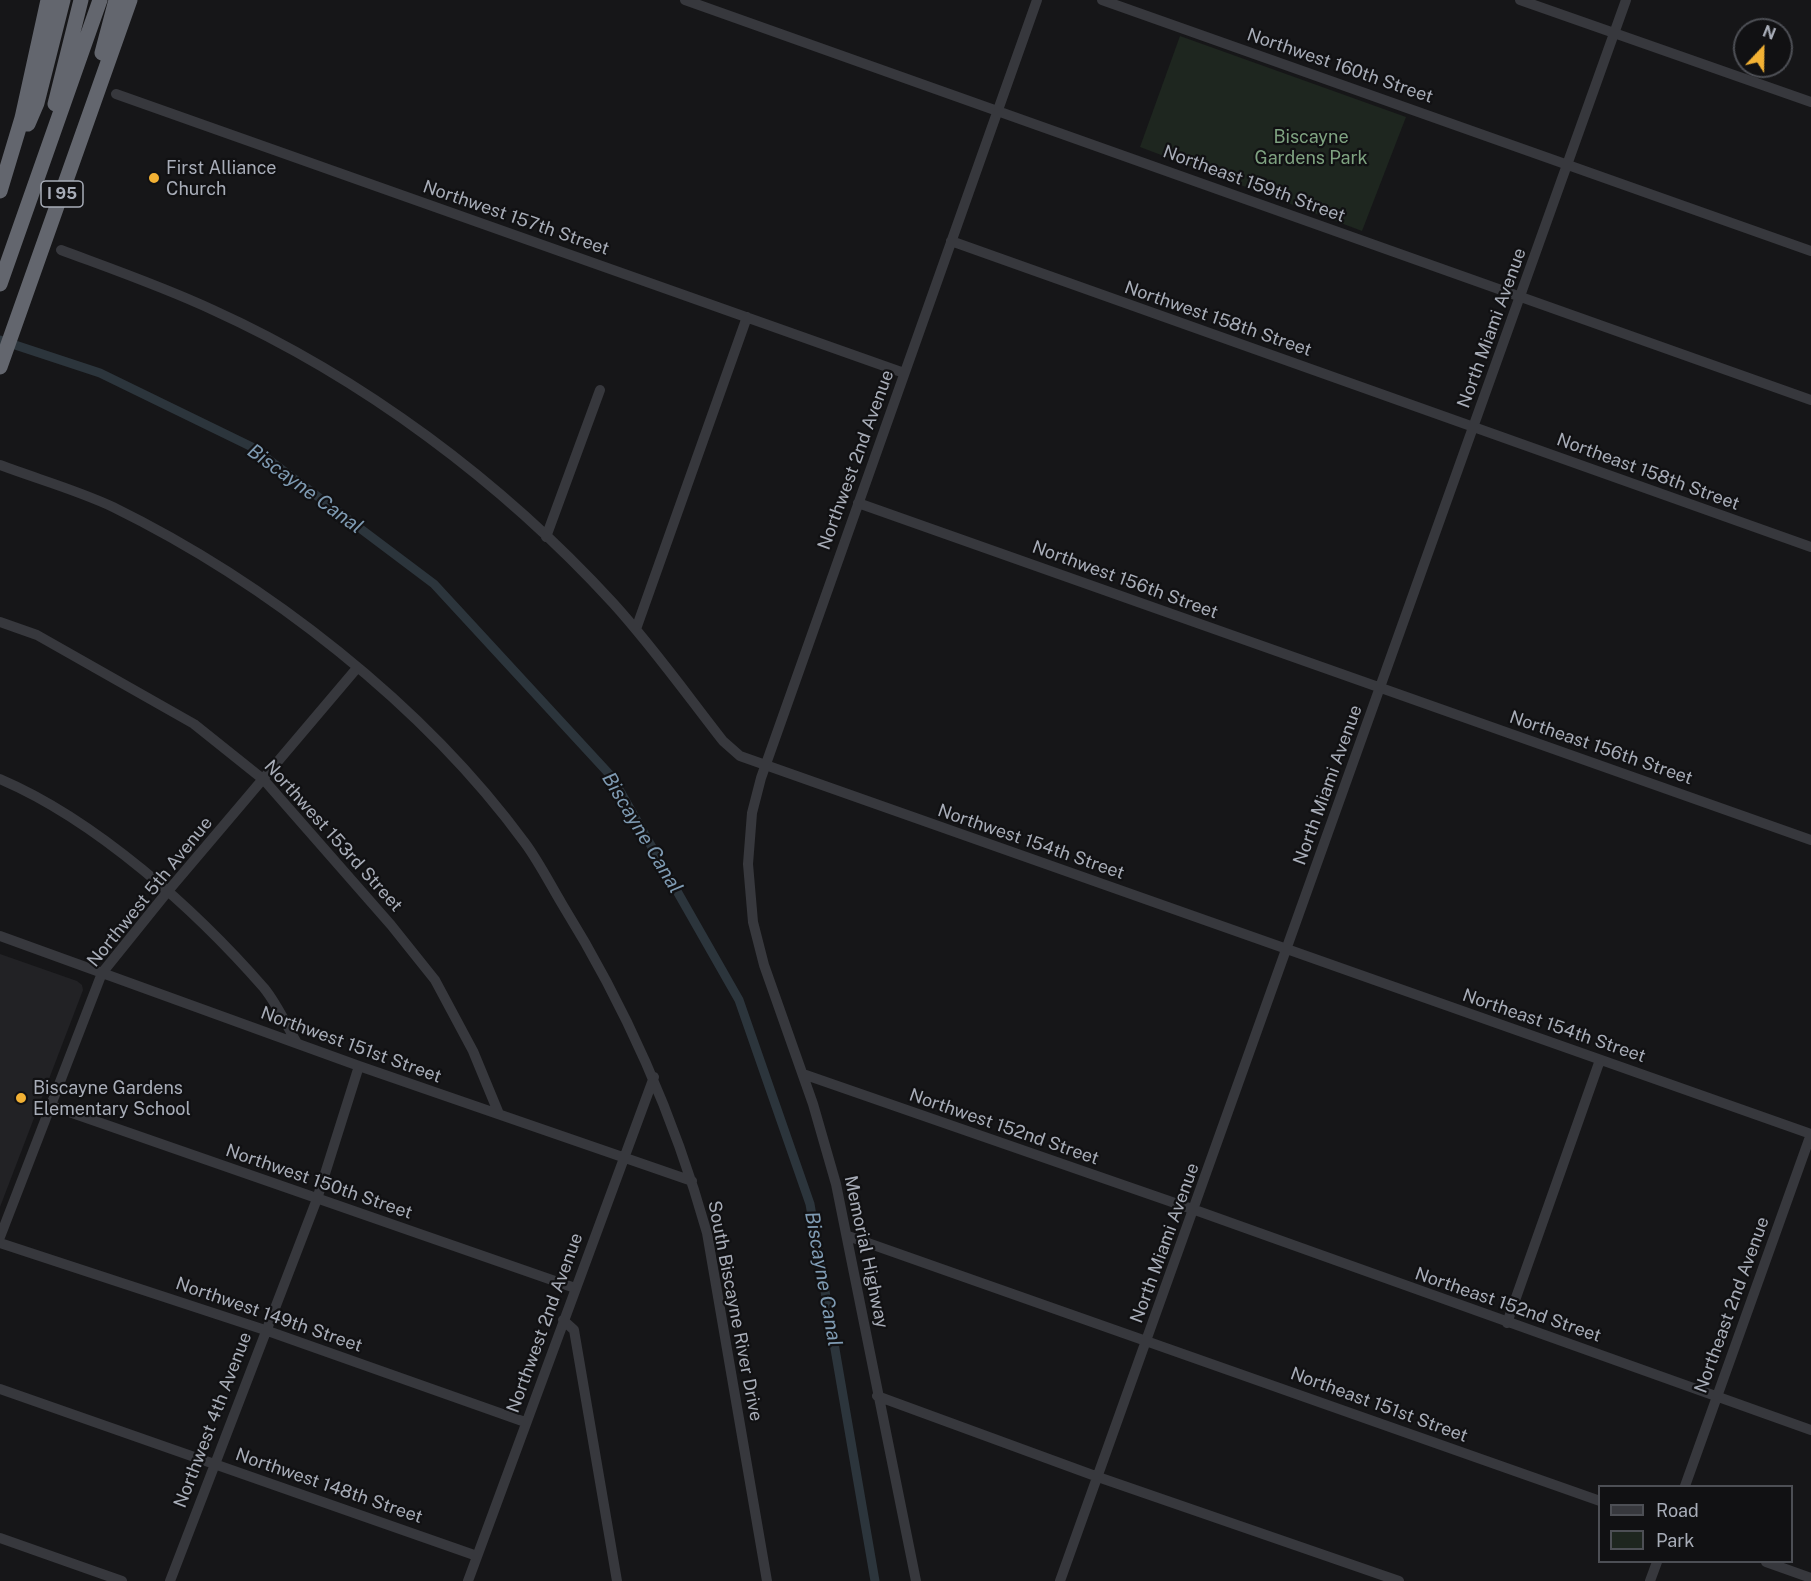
<!DOCTYPE html>
<style>
body{margin:0}
#map{position:relative;width:1811px;height:1581px;overflow:hidden;background:#161618;font-family:"Public Sans",sans-serif}
canvas{display:block}
.legend{position:absolute;left:1598px;top:1485px;width:195px;height:78px;box-sizing:border-box;background:#111113;border:2px solid #4d4f55;margin:0;padding:8px 10px;list-style:none;font-size:18px;color:#a8adb8}
.legend li{display:flex;align-items:center;gap:12px;height:30px}
.legend b{width:30px;border:2px solid #4d4f55}
.north{position:absolute;left:1733px;top:18px;width:60px;height:60px;box-sizing:border-box;background:#111113;border:2px solid #4d4f55;border-radius:50%;rotate:22deg;font-size:16px;font-weight:700;line-height:24px;text-align:center;color:#a8adb8}
.north::after{content:'';display:block;margin:auto;width:21px;height:27px;background:#f2b134;clip-path:polygon(50% 0,100% 100%,50% 72%,0 100%)}
</style>
<div id="map">
<canvas width="1811" height="1581"></canvas>
<ul class="legend">
<li><b style="height:8px;background:#37383d"></b>Road</li>
<li><b style="height:16px;background:#1e261f"></b>Park</li>
</ul>
<div class="north">N</div>
</div>
<script>
const ctx = document.querySelector('canvas').getContext('2d');
ctx.lineJoin = 'round';
function paint(path, color) { ctx.fillStyle = color; ctx.fill(path, 'evenodd'); }
function trace(path, color, width, dash) { ctx.strokeStyle = color; ctx.lineWidth = width; ctx.lineCap = dash ? 'butt' : 'round'; ctx.setLineDash(dash || []); ctx.stroke(path); }
function label(font, color, halo, rows, align = 'center') {
  ctx.font = font + ' "Public Sans",sans-serif'; ctx.lineWidth = 4.5; ctx.setLineDash([]); ctx.textBaseline = 'middle'; ctx.strokeStyle = halo; ctx.fillStyle = color; for (const [text, x, y, turn = 0] of rows) {
    ctx.save(); ctx.translate(x, y); ctx.rotate((+turn || 0) * Math.PI / 180); ctx.textAlign = isNaN(turn) ? turn : align; if (halo) ctx.strokeText(text, 0, 0); ctx.fillText(text, 0, 0); ctx.restore();
  }
}
paint(new Path2D(`
 M 0,954 L 77,981 L 82,985 L 83,990 L 0,1207 Z`), '#222225');
paint(new Path2D(`
 M 1180,36 L 1406,117 L 1362,231 L 1140,147 Z`), '#1e261f');
trace(new Path2D(`
 M 0,340 L 100,373 L 252,447 L 434,584 L 612,777 L 739,1000 L 810,1204 L 875,1581`), '#2c353c', 9);
trace(new Path2D(`
 M 685,0 L 1811,400
 M 1102,0 L 1811,251
 M 1520,0 L 1811,102
 M 116,94 L 904,373
 M 951,241 L 1811,547
 M 61,250 C 112,269 164,287 213,310 C 363,378 502,482 613,603 C 653,647 687,695 723,741 L 740,756 L 1811,1134
 M 0,465 C 37,479 77,490 113,507 C 266,582 424,705 525,843 C 539,862 550,884 562,904 C 626,1007 674,1116 707,1233 L 767,1581
 M 858,503 L 1811,840
 M 546,537 L 600,390
 M 0,622 L 37,635 L 194,724 L 264,780 L 391,925 L 435,980 L 473,1051 L 499,1114
 M 636,629 L 747,317
 M 0,779 C 96,820 196,910 264,988 C 277,1004 287,1026 297,1043
 M 0,936 L 359,1066 L 692,1181
 M 803,1074 L 1195,1210 L 1811,1430
 M 52,1106 L 575,1288
 M 848,1236 L 1600,1501
 M 0,1237 L 102,973 L 168,891 L 357,668
 M 0,1243 L 265,1330 L 525,1422
 M 563,1320 L 574,1330 L 617,1581
 M 1507,1323 L 1600,1060
 M 0,1389 L 477,1556
 M 877,1396 L 1098,1477 L 1399,1581
 M 1685,1486 L 1811,1134
 M 0,1538 L 122,1581
 M 1766,1562 L 1811,1578
 M 170,1581 L 317,1199 L 359,1066
 M 468,1581 L 654,1077
 M 916,1581 L 836,1184 L 813,1104 L 764,965 L 753,922 L 748,864 L 752,813 L 761,778 L 1037,0
 M 1060,1581 L 1626,0
 M 1650,1581 L 1657,1562`), '#37383d', 10);
trace(new Path2D(`
 M 102,53 L 116,0
 M 55,104 L 81,0
 M 28,124 L 37,103 L 63,0
 M 0,191 L 22,118 L 48,0
 M 0,284 L 100,0
 M 0,367 L 130,0`), '#63666e', 15);
for (const [x, y, r, color] of [
 [154,178,6,"#f2b134"],
 [21,1098,6,"#f2b134"]
]) { const dot = new Path2D(); dot.arc(x, y, r, 0, 2 * Math.PI); ctx.fillStyle = color; ctx.fill(dot); trace(dot, '#111113', 2); }
for (const [x, y, w] of [
 [62,194,42]
]) { const box = new Path2D(); box.roundRect(x - w / 2, y - 13, w, 26, 4.5); ctx.fillStyle = '#111113'; ctx.fill(box); trace(box, '#a8adb8', 1.5); }
label('bold 16px', '#a8adb8', null, [
 ["I 95",62,194]
]);
label('18px', '#a8adb8', '#111113', [
 ["Northwest 160th Street",1340,66,19],
 ["Northeast 159th Street",1254,184,20],
 ["Northwest 157th Street",516,218,19],
 ["Northwest 158th Street",1218,319,19],
 ["North Miami Avenue",1492,328,-70],
 ["Northwest 2nd Avenue",856,460,-70],
 ["Northeast 158th Street",1648,472,20],
 ["Northwest 156th Street",1125,580,20],
 ["Northeast 156th Street",1601,748,19],
 ["North Miami Avenue",1328,785,-70],
 ["Northwest 153rd Street",333,836,48],
 ["Northwest 154th Street",1031,842,19],
 ["Northwest 5th Avenue",150,892,-51],
 ["Northeast 154th Street",1554,1026,19],
 ["Northwest 151st Street",351,1045,20],
 ["Northwest 152nd Street",1004,1127,19],
 ["Northwest 150th Street",319,1182,19],
 ["North Miami Avenue",1165,1243,-70],
 ["Memorial Highway",866,1252,78],
 ["Northeast 152nd Street",1508,1305,19],
 ["Northeast 2nd Avenue",1732,1305,-70],
 ["South Biscayne River Drive",735,1311,79],
 ["Northwest 149th Street",269,1315,19],
 ["Northwest 2nd Avenue",545,1323,-70],
 ["Northeast 151st Street",1379,1405,20],
 ["Northwest 4th Avenue",213,1420,-69],
 ["Northwest 148th Street",329,1486,19]
]);
label('18px', '#7fa381', '#111113', [
 ["Biscayne",1311,137],
 ["Gardens Park",1311,158]
]);
label('18px', '#a8adb8', '#111113', [
 ["First Alliance",166,168],
 ["Church",166,189],
 ["Biscayne Gardens",33,1088],
 ["Elementary School",33,1109]
], 'left');
label('italic 20px', '#7f9bb3', '#111113', [
 ["Biscayne Canal",305,489,36],
 ["Biscayne Canal",642,833,59],
 ["Biscayne Canal",823,1279,80]
]);
</script>
